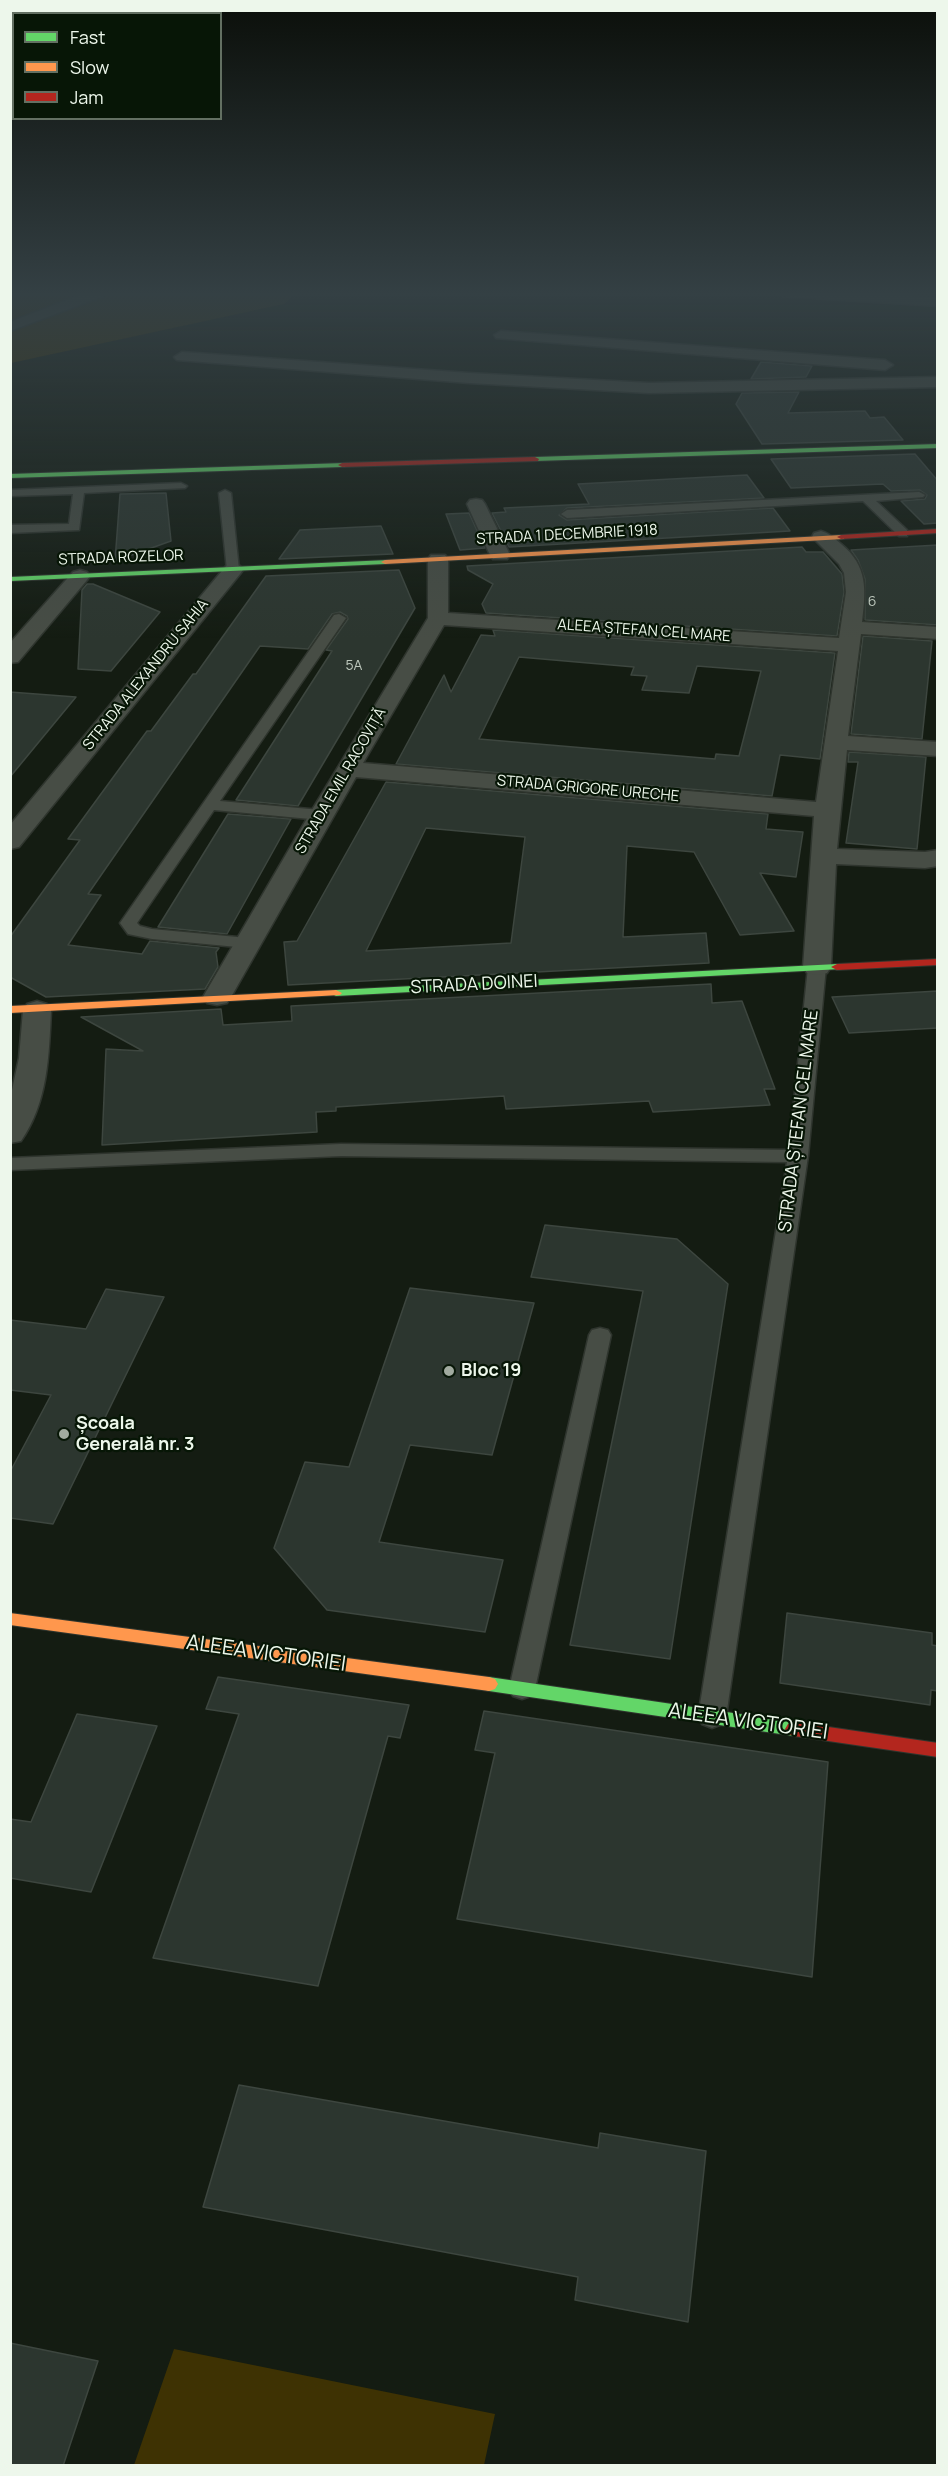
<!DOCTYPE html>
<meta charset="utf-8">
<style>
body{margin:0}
#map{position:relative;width:948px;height:2476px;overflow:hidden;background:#141c12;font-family:Manrope,sans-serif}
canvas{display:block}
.frame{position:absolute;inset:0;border:12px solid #edf7eb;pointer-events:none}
.legend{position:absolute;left:12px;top:12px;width:210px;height:108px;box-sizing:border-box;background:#071606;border:2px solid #637062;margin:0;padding:8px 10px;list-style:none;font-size:18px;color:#edf7eb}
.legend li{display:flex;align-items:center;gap:12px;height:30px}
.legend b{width:30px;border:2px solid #637062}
</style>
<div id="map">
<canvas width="948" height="2476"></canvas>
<div class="frame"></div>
<ul class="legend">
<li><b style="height:8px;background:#63d668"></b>Fast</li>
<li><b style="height:8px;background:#ff974d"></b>Slow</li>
<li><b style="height:8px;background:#b3261e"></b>Jam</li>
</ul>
</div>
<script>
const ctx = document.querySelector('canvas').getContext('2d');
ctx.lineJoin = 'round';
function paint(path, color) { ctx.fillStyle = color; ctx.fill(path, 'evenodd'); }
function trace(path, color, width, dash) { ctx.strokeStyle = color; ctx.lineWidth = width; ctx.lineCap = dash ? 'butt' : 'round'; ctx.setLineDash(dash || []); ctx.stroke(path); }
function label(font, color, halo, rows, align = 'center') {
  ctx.font = font + ' Manrope,sans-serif'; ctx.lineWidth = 4.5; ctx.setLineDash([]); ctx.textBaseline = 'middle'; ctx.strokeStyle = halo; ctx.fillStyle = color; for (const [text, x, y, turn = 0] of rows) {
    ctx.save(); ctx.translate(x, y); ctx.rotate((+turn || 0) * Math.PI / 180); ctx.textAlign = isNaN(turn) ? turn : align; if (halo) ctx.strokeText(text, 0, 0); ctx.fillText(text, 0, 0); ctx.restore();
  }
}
paint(new Path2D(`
 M 11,292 L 297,292 L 284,304 L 11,363 Z
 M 174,2349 L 495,2414 L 484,2465 L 134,2465 Z`), '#3e3203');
const building = new Path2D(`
 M 761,362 L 812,366 L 806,377 L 751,379 Z
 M 799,392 L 788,413 L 865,411 L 870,418 L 884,417 L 903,440 L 762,444 L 736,404 L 742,393 Z
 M 915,454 L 938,481 L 938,523 L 924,524 L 901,501 L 925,499 L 927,495 L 920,490 L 891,491 L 883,484 L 791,488 L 771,459 Z
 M 747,475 L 764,498 L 567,508 L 559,515 L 567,520 L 773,508 L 790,531 L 509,547 L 492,513 L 506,512 L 504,508 L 589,504 L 578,484 Z
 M 166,493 L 171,541 L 115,561 L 120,494 Z
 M 469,513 L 485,548 L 460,550 L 446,514 Z
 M 381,526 L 393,554 L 279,559 L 300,530 Z
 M 938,545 L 938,625 L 865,620 L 865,579 L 858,560 L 851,550 Z
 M 802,547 L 806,552 L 823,552 L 842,574 L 844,592 L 837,636 L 486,613 L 482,604 L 493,584 L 468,570 L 467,566 Z
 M 399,570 L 415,608 L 298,806 L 236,800 L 332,651 L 326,650 L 348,619 L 347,616 L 340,612 L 332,614 L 308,649 L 260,646 L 88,894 L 101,895 L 68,945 L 142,954 L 150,941 L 219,948 L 216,952 L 218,967 L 205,989 L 46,997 L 10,977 L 10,937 L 80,840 L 68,839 L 147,731 L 151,731 L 193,674 L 196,674 L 266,576 Z
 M 87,584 L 93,584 L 160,612 L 111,671 L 78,669 L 82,590 Z
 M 493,630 L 835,653 L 820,759 L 780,755 L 772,796 L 396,764 L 444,675 L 451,692 L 481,635 L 495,636 ZM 519,657 L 634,667 L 631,675 L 647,676 L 642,690 L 689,693 L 697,666 L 761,671 L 739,756 L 716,754 L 715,759 L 479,739 Z
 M 863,636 L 932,641 L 922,739 L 851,734 Z
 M 10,692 L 76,697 L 10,777 Z
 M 849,752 L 926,757 L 917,849 L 846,843 L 858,762 L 848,762 Z
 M 386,782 L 768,814 L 766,829 L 803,832 L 796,877 L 760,873 L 794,931 L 740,935 L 694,852 L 627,846 L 623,937 L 706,933 L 709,963 L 288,985 L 284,942 L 297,941 ZM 426,828 L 525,837 L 511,943 L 366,951 Z
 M 228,814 L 291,819 L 227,934 L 158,927 Z
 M 711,984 L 712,1003 L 742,1001 L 775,1089 L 764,1089 L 770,1105 L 653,1112 L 649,1101 L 506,1109 L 504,1096 L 411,1102 L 336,1107 L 336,1111 L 316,1112 L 317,1132 L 102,1145 L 106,1049 L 143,1051 L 81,1017 L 221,1009 L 223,1025 L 292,1021 L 291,1006 Z
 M 938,991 L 938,1028 L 849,1033 L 832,997 Z
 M 545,1225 L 677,1239 L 728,1284 L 670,1659 L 570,1645 L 643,1291 L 531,1277 Z
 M 410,1288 L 534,1303 L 492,1455 L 410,1445 L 379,1542 L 503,1560 L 485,1632 L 327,1610 L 274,1548 L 305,1462 L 349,1467 Z
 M 106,1289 L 164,1297 L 53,1524 L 10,1518 L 10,1472 L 51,1395 L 10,1390 L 10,1320 L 86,1329 Z
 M 787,1613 L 932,1633 L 932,1645 L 938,1646 L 938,1691 L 931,1690 L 930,1705 L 780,1683 Z
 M 218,1677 L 409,1705 L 400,1738 L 388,1736 L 318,1986 L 153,1958 L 239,1714 L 206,1709 Z
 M 484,1711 L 828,1762 L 812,1977 L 457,1919 L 495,1753 L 475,1750 Z
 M 77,1714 L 157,1726 L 91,1892 L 10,1878 L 10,1819 L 31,1822 Z
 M 239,2085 L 598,2148 L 600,2133 L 706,2151 L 688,2322 L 575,2300 L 578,2277 L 203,2207 Z
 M 10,2343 L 98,2361 L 63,2466 L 10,2466 Z`);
paint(building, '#2c362f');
trace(building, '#3d463f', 1.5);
const lane = new Path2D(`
 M 181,483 L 187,486 L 185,488 L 84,493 L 79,530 L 10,533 L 10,525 L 69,524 L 73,494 L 10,496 L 10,490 Z
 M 225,490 L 231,493 L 239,570 L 233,574 L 227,570 L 219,493 Z
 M 919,492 L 925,495 L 923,497 L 876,501 L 907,530 L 907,536 L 899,536 L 863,501 L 567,518 L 561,514 L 567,510 Z
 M 339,614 L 346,618 L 220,801 L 321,810 L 329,815 L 321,820 L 214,810 L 137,923 L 140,926 L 152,929 L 248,938 L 254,939 L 257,943 L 254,947 L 248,948 L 152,939 L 128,934 L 120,923 L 334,615 Z
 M 817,962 L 823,963 L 826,967 L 808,1156 L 726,1717 L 722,1724 L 712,1728 L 702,1724 L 698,1717 L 787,1162 L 341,1156 L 10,1170 L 10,1158 L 341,1144 L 789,1150 L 808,967 L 811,963 Z
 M 600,1328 L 608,1330 L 611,1335 L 535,1689 L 531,1696 L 522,1699 L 513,1696 L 509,1689 L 589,1335 L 592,1330 Z`);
const street = new Path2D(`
 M 88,292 L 108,292 L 106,295 L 10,331 L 10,322 Z
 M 775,292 L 850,292 L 938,298 L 938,306 L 782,296 Z
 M 501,331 L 885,360 L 893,365 L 885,370 L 496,338 L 494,335 Z
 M 182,352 L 469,373 L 649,383 L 938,377 L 938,387 L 649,393 L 469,383 L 177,360 L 174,357 Z
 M 476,499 L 482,500 L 485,504 L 510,555 L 507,559 L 493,559 L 490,555 L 467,504 L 470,500 Z
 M 821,531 C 829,533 834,538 841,544 C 868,566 866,590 862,622 L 938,627 L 938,639 L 861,634 L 848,736 L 938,742 L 938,756 L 847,750 L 837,849 L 925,852 L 938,850 L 938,866 L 925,868 L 836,864 L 831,967 L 827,973 L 817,975 L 807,973 L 803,967 L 814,816 L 356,777 L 231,997 L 227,1003 L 217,1005 L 207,1003 L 203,997 L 309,815 L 428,618 L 428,559 L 431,555 L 445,555 L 448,559 L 448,613 L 839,638 L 846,592 L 844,573 L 839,564 L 812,537 L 814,533 ZM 444,625 L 838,651 L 816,802 L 363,763 Z
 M 233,564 L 240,566 L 243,570 L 240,574 L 19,847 L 10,849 L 10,825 L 226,566 Z
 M 80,570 L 87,572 L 90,576 L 87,580 L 18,662 L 10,663 L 10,643 L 73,572 Z
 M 37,1001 L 47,1004 L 51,1010 C 49,1055 48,1102 21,1141 L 10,1143 L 10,1099 L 19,1058 L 23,1010 L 27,1004 Z`);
const fast = new Path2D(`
 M 938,444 L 938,448 L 535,461 L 531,459 L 535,457 Z
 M 345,463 L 345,467 L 342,467 L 10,478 L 10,474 Z
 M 388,560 L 389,562 L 385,564 L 10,581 L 10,577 Z
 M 837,964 L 843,967 L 841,969 L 336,996 L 330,993 L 336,990 Z
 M 489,1677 L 794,1722 L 800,1724 L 803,1729 L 800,1734 L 794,1736 L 489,1691 L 483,1689 L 480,1684 L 483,1679 Z`);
const slow = new Path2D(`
 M 841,535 L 844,535 L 844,539 L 385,564 L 381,562 L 385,560 Z
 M 336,990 L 342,993 L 340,995 L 10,1013 L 10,1006 Z
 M 10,1613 L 489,1677 L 495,1679 L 498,1684 L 495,1689 L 489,1691 L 10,1625 Z`);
const jam = new Path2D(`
 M 535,457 L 539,459 L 538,461 L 342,467 L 338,465 L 342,463 Z
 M 938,529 L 938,533 L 841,539 L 837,537 L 841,535 Z
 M 938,959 L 938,965 L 837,970 L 831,967 L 837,964 Z
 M 794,1722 L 938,1743 L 938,1757 L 794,1736 L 788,1734 L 785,1729 L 788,1724 Z`);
trace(lane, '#2f352e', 3);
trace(street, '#2f352e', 3);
trace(fast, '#2f352e', 2);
trace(slow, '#2f352e', 2);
trace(jam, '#2f352e', 2);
paint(lane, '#474d45');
paint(street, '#474d45');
paint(fast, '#63d668');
paint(slow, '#ff974d');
paint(jam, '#b3261e');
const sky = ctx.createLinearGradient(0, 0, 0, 639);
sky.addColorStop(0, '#0b0f0a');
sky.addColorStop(0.46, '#344044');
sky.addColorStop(1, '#34404400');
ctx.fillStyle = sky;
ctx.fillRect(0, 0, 948, 639);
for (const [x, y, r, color] of [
 [449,1371,6,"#a1aa9f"],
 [64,1434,6,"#a1aa9f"]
]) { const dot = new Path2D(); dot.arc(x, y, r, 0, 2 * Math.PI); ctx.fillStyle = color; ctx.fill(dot); trace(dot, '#071606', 2); }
label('14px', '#bdc7bc', null, [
 ["6",872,602],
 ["5A",354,666]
]);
label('15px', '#edf7eb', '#071606', [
 ["STRADA 1 DECEMBRIE 1918",567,535,-3],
 ["STRADA ROZELOR",121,558,-2],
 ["ALEEA ȘTEFAN CEL MARE",644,631,4],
 ["STRADA ALEXANDRU SAHIA",146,675,-51],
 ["STRADA EMIL RACOVIȚĂ",341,781,-60],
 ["STRADA GRIGORE URECHE",588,789,5]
]);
label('18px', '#edf7eb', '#071606', [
 ["STRADA DOINEI",474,985,-3],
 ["STRADA ȘTEFAN CEL MARE",799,1121,-83]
]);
label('bold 18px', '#edf7eb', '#071606', [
 ["Bloc 19",461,1371],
 ["Școala",76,1424],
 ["Generală nr. 3",76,1445]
], 'left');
label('21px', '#edf7eb', '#071606', [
 ["ALEEA VICTORIEI",266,1654,8],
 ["ALEEA VICTORIEI",748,1722,8]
]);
</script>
